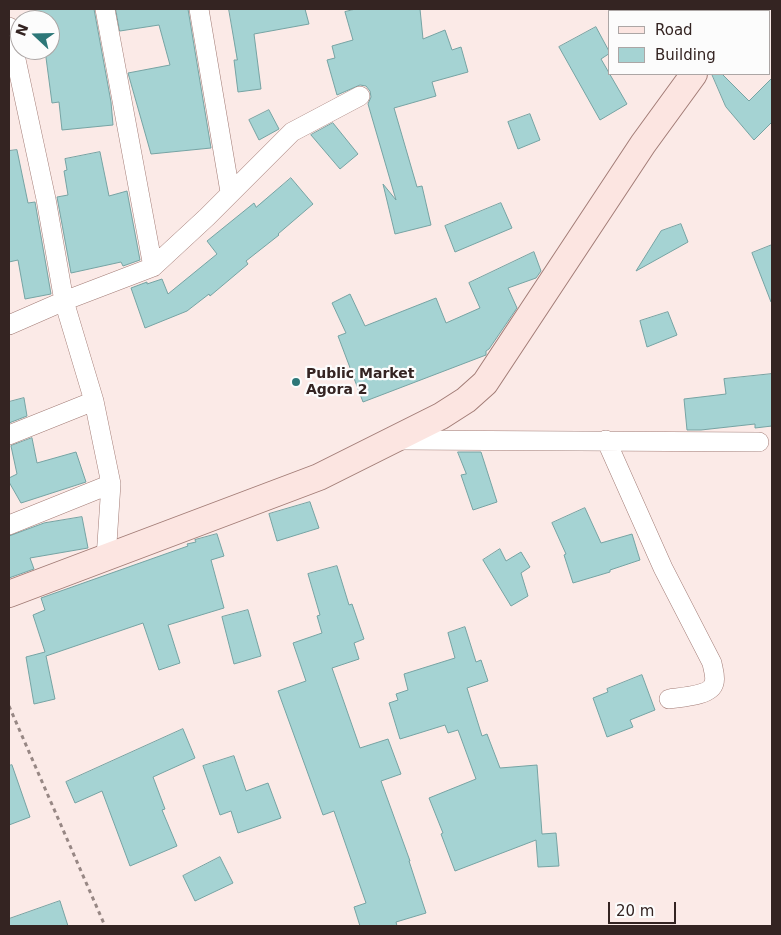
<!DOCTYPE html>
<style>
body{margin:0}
#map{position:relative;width:781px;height:935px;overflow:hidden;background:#fbeae7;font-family:"DejaVu Sans",sans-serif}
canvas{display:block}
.frame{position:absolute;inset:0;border:10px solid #342422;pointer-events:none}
.legend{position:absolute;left:608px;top:10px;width:162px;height:65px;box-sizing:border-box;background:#fcfcfc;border:1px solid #aca6a5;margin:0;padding:6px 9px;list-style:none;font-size:15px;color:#342422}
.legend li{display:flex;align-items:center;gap:10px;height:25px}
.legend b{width:25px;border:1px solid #aca6a5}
.north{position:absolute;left:10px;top:10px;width:50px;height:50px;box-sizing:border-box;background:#fcfcfc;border:1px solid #aca6a5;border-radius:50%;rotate:291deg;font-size:14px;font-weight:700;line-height:20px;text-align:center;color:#342422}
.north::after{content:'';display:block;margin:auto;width:18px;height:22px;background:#2d7778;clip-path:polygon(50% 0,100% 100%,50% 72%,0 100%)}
.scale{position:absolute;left:608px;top:902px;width:68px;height:22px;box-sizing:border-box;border:2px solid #342422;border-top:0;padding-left:6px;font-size:15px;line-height:18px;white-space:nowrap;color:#342422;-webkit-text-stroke:4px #fcfcfc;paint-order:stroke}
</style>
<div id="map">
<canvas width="781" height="935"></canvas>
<div class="frame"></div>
<ul class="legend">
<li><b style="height:6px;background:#fce5e1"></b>Road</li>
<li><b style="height:14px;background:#a5d3d3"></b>Building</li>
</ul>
<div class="north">N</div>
<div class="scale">20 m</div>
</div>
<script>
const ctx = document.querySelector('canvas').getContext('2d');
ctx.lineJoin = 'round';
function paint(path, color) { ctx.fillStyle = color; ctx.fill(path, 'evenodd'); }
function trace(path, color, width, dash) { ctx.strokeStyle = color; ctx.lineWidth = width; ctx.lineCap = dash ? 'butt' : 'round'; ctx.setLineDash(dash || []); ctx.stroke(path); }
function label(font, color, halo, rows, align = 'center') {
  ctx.font = font + ' "DejaVu Sans",sans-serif'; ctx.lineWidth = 4.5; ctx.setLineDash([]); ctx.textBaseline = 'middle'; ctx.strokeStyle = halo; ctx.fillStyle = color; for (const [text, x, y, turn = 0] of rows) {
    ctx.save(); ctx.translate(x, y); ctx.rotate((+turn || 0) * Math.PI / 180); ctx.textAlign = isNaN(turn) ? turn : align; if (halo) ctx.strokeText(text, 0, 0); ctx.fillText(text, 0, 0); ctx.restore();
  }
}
const building = new Path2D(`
 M 36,9 L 94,9 L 111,102 L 113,125 L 62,130 L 59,102 L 52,103 L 45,50 L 50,50 L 50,20 L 38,20 Z
 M 116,9 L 188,9 L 211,148 L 151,154 L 128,73 L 170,65 L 159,25 L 120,31 Z
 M 229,9 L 305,9 L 309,24 L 254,34 L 261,89 L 238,92 L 234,60 L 237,60 Z
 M 356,9 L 420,9 L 423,39 L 445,30 L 452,50 L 461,47 L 468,72 L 432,82 L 436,96 L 394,108 L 417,187 L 422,186 L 431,225 L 395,234 L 383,184 L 396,200 L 368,104 L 371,97 L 370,91 L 366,86 L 360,85 L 337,95 L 327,60 L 335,58 L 332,46 L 353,40 L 345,12 Z
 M 596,27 L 610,53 L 601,59 L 627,104 L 600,120 L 559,47 Z
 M 712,74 L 722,74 L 749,101 L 772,78 L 772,122 L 754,140 L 726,107 Z
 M 269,110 L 279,129 L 259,140 L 249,120 Z
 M 530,114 L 540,140 L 518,149 L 508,122 Z
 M 333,123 L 358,154 L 340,169 L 311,135 Z
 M 17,150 L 28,203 L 35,202 L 51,294 L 25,299 L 18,260 L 9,262 L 9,151 Z
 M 100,152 L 109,196 L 127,191 L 140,260 L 123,266 L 121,262 L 71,273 L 57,197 L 68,195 L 64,171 L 67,170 L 65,159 Z
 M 291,178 L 313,204 L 278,234 L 279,235 L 246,261 L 248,264 L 210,296 L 209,294 L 187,311 L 145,328 L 131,288 L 147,282 L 147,284 L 162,279 L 168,294 L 217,254 L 207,241 L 254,203 L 256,207 Z
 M 501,203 L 512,228 L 455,252 L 445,226 Z
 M 681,224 L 688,242 L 636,271 L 661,231 Z
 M 772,245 L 772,302 L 771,302 L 752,253 Z
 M 534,252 L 541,271 L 536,278 L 508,288 L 517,308 L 489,349 L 486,351 L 486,355 L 363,402 L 338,336 L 346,333 L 332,303 L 350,294 L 365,326 L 436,298 L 446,323 L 480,308 L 469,283 Z
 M 668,312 L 677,335 L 647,347 L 640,321 Z
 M 772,374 L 772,426 L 755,428 L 755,424 L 701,430 L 687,430 L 684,399 L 726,394 L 724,379 Z
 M 24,398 L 27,416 L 9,423 L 9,402 Z
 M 32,438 L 37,463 L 76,452 L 86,482 L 21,503 L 9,482 L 9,478 L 17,474 L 11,446 Z
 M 458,452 L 481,452 L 497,502 L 473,510 L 461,475 L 466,474 Z
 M 310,502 L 319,528 L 277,541 L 269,514 Z
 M 585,508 L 601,543 L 632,534 L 640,560 L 610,570 L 610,572 L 573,583 L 564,555 L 566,554 L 552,523 Z
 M 82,517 L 88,548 L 30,558 L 34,569 L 9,578 L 9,536 L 44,523 Z
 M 217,534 L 224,556 L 211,560 L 224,608 L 168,625 L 180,663 L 159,670 L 143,623 L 46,656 L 55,699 L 34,704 L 26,657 L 45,652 L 33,615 L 45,610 L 41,598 L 188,546 L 187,544 L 196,542 L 195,540 Z
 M 500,549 L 506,561 L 521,552 L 530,567 L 521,573 L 528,596 L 511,606 L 483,560 Z
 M 337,566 L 349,605 L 352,604 L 364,639 L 354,643 L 359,659 L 332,668 L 360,748 L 388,739 L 401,774 L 381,781 L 410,861 L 409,861 L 426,913 L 396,922 L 397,926 L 360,926 L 354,907 L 366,903 L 334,811 L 323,815 L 278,691 L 306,681 L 293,643 L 322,633 L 317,616 L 320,615 L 308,574 Z
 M 248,610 L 261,656 L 234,664 L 222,617 Z
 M 465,627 L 476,662 L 481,660 L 488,681 L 467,688 L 482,736 L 487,734 L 500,768 L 537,765 L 542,834 L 556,833 L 559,866 L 538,867 L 536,840 L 455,871 L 441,834 L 443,833 L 429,798 L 476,779 L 458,730 L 448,733 L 445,725 L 400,739 L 389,703 L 398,700 L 396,694 L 408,690 L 404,674 L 455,658 L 448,633 Z
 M 642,675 L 655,710 L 630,720 L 633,727 L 607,737 L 593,698 L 608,692 L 607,689 Z
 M 183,729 L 195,758 L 153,777 L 165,809 L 162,810 L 177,846 L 130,866 L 102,791 L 75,803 L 66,782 Z
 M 234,756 L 246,791 L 268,783 L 281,818 L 238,833 L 231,811 L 220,815 L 203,766 Z
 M 12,765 L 30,817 L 9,825 L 9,766 Z
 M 220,857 L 233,883 L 195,901 L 183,876 Z
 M 60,901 L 68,926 L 9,926 L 9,919 Z`);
paint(building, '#a5d3d3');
trace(building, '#76a3a3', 1);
const street = new Path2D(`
 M 105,9 L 153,267
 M 199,9 L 230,192
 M 9,27 L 46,199 L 64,301 L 94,401 L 111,484 L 106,558
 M 9,325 L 64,301 L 153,267 L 207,217 L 292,132 L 360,96
 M 9,435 L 94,401
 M 397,440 L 759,442
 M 606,440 L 663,568 L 712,663 C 713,669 716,677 714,683 C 711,696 681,697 669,699
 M 9,525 L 111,484`);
const secondary = new Path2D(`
 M 741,11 L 743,9
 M 9,594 L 319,477 L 441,416 L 466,400 L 485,383 L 643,144 L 694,74`);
trace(street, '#a27c76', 20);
trace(secondary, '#a27c76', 28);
trace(new Path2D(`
 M 9,706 L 105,926`), '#978784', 3, [4, 4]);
trace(street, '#fff', 19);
trace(secondary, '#fce5e1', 26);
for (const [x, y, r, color] of [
 [296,382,5,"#2d7778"]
]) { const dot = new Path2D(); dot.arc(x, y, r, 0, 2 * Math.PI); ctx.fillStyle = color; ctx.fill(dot); trace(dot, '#fcfcfc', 2); }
label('bold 14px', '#342422', '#fcfcfc', [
 ["Public Market",306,374],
 ["Agora 2",306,390]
], 'left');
</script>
